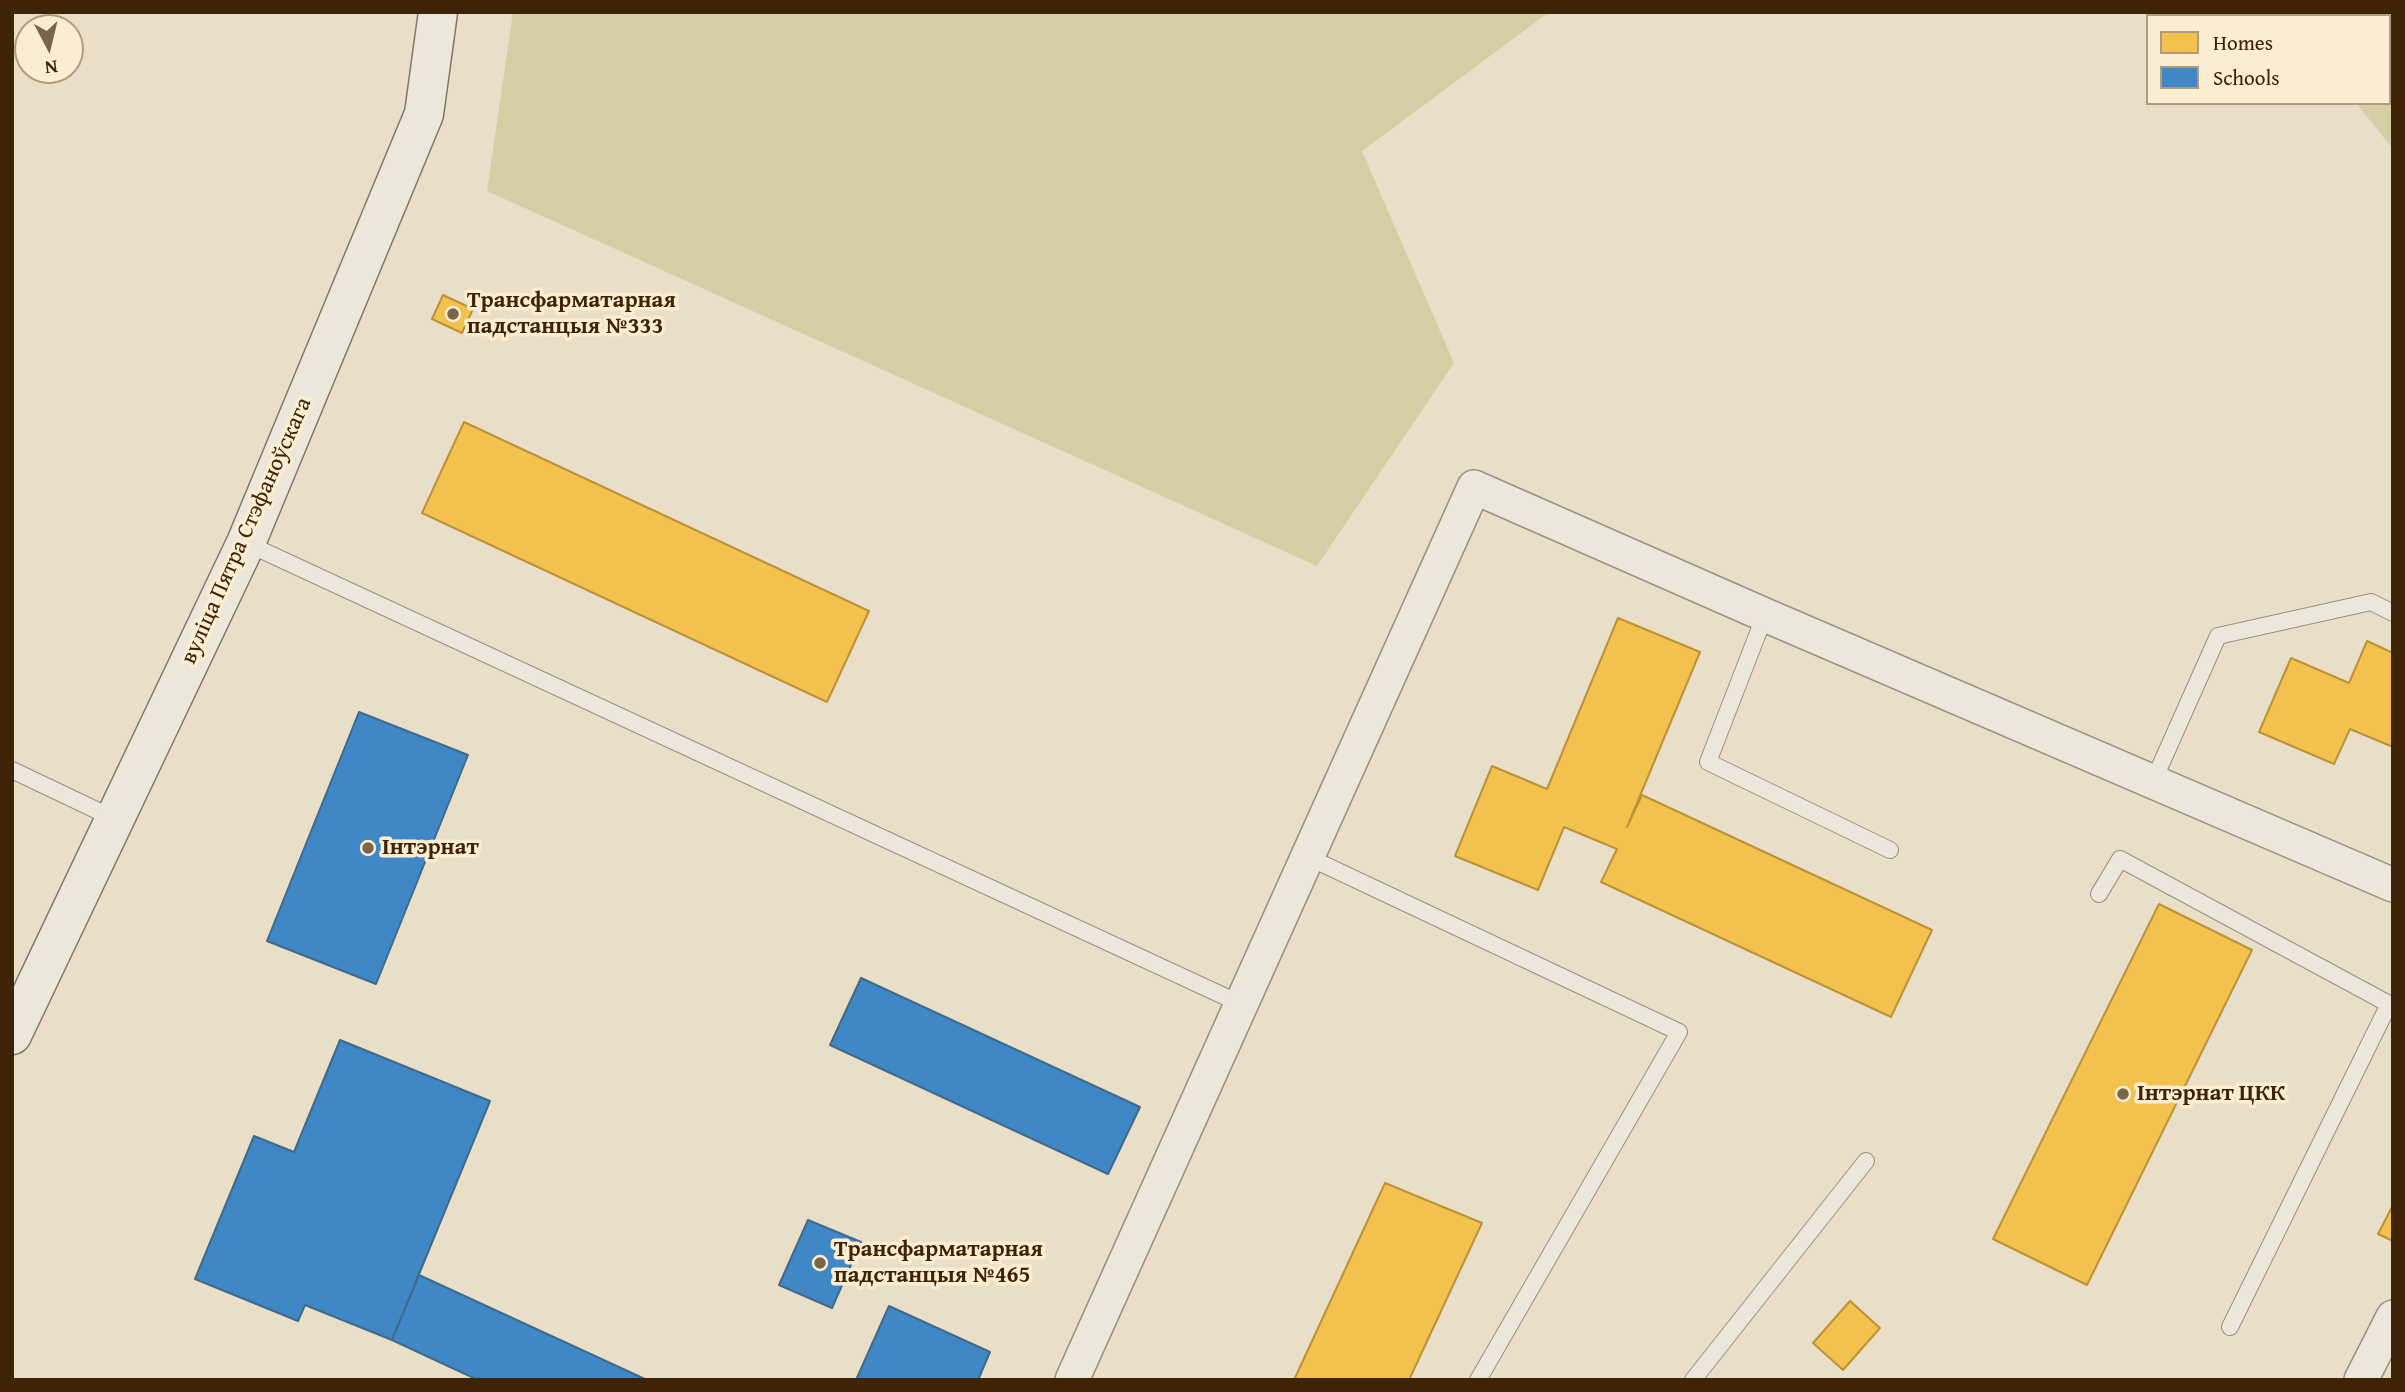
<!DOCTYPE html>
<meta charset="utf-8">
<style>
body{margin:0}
#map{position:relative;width:2405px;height:1392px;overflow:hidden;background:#e9dec7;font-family:"Gentium Book Plus",serif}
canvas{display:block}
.frame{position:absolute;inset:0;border:14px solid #3e2306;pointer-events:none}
.legend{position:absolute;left:2146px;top:14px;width:245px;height:91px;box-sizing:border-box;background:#faedd1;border:2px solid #af9c80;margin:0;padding:9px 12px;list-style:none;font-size:21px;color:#3e2306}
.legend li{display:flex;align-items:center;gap:14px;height:35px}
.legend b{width:35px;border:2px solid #af9c80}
.north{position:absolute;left:14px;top:14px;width:70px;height:70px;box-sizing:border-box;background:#faedd1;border:2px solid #af9c80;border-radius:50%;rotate:173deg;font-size:19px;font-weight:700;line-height:28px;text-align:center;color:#3e2306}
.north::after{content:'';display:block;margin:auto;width:24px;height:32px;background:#7a644a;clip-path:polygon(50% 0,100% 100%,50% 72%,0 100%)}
</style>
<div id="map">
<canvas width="2405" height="1392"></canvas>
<div class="frame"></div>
<ul class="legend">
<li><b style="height:19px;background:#f2c14e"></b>Homes</li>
<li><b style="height:19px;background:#3f88c5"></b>Schools</li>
</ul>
<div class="north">N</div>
</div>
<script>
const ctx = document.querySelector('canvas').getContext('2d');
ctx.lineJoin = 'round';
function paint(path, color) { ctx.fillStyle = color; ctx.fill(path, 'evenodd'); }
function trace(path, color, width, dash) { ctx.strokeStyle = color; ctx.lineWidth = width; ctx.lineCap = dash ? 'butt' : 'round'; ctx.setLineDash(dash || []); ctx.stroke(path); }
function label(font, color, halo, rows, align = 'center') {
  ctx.font = font + ' "Gentium Book Plus",serif'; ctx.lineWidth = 7; ctx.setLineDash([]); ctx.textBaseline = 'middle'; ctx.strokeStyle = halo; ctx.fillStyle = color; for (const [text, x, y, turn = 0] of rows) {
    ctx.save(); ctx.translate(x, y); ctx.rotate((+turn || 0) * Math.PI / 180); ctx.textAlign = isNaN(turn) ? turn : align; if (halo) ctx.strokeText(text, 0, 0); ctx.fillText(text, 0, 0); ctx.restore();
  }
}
paint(new Path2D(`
 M 513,12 L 1555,12 L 1544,16 L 1362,151 L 1454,363 L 1317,566 L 487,191 Z
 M 2284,12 L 2393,12 L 2393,149 L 2356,103 L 2389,103 L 2389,16 L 2287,16 Z`), '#d5cea5');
const homes = new Path2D(`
 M 443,295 L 473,309 L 462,333 L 432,319 Z
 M 464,422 L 869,611 L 827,702 L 422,513 Z
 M 1618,618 L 1700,652 L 1627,827 L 1642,795 L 1932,930 L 1891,1017 L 1601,882 L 1617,849 L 1564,827 L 1538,890 L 1455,856 L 1492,766 L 1547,789 Z
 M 2367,641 L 2393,653 L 2393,747 L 2350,729 L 2334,764 L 2259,732 L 2291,658 L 2349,683 Z
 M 2159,904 L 2252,950 L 2087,1285 L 1993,1239 Z
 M 1385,1183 L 1482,1223 L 1409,1380 L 1294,1380 Z
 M 2393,1205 L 2393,1241 L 2378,1234 Z
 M 1850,1301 L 1880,1328 L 1843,1370 L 1813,1343 Z`);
paint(homes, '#f2c14e');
trace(homes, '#bc9238', 2);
const schools = new Path2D(`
 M 359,712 L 468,755 L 376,984 L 267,941 Z
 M 861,978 L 1140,1107 L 1108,1174 L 830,1045 Z
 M 340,1040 L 490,1101 L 392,1340 L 305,1305 L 298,1321 L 195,1279 L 254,1136 L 294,1152 Z
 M 808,1220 L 861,1242 L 832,1308 L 779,1285 Z
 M 419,1275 L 647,1380 L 478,1380 L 392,1340 Z
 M 889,1306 L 990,1352 L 978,1380 L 856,1380 Z`);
paint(schools, '#3f88c5');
trace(schools, '#3f6a8c', 2);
const lane = new Path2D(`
 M 246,543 L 1241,1004
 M 1765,615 L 1708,762 L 1890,850
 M 12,770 L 115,819
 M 2153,782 L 2218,636 L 2371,602 L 2393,613
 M 1308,857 L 1679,1032 L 1478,1380
 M 2099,894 L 2120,859 L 2389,1004
 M 2230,1327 L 2389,1004 L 2393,1006
 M 1693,1380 L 1866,1161`);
const street = new Path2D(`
 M 1072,1380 L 1474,487 L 1765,615 L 2393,885
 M 2361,1380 L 2393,1317`);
const secondary = new Path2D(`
 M 12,1035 L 246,543 L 424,114 L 438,12`);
trace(lane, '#9a9080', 18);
trace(street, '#9a9080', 36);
trace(secondary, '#817767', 41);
trace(lane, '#ece6db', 16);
trace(street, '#ece6db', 33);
trace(secondary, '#ece6db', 38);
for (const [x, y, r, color] of [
 [453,314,7,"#7a644a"],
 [368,848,7,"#7a644a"],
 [2123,1094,7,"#7a644a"],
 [820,1263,7,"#7a644a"]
]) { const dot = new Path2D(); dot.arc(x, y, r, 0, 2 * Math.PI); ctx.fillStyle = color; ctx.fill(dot); trace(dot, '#faedd1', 2.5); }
label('bold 23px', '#3e2306', '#faedd1', [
 ["Трансфарматарная",467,301],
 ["падстанцыя №333",467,327],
 ["Інтэрнат",382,848],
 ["Інтэрнат ЦКК",2137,1094],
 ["Трансфарматарная",834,1250],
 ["падстанцыя №465",834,1276]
], 'left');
label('23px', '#3e2306', '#faedd1', [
 ["вуліца Пятра Стэфаноўскага",247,531,-66]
]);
</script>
